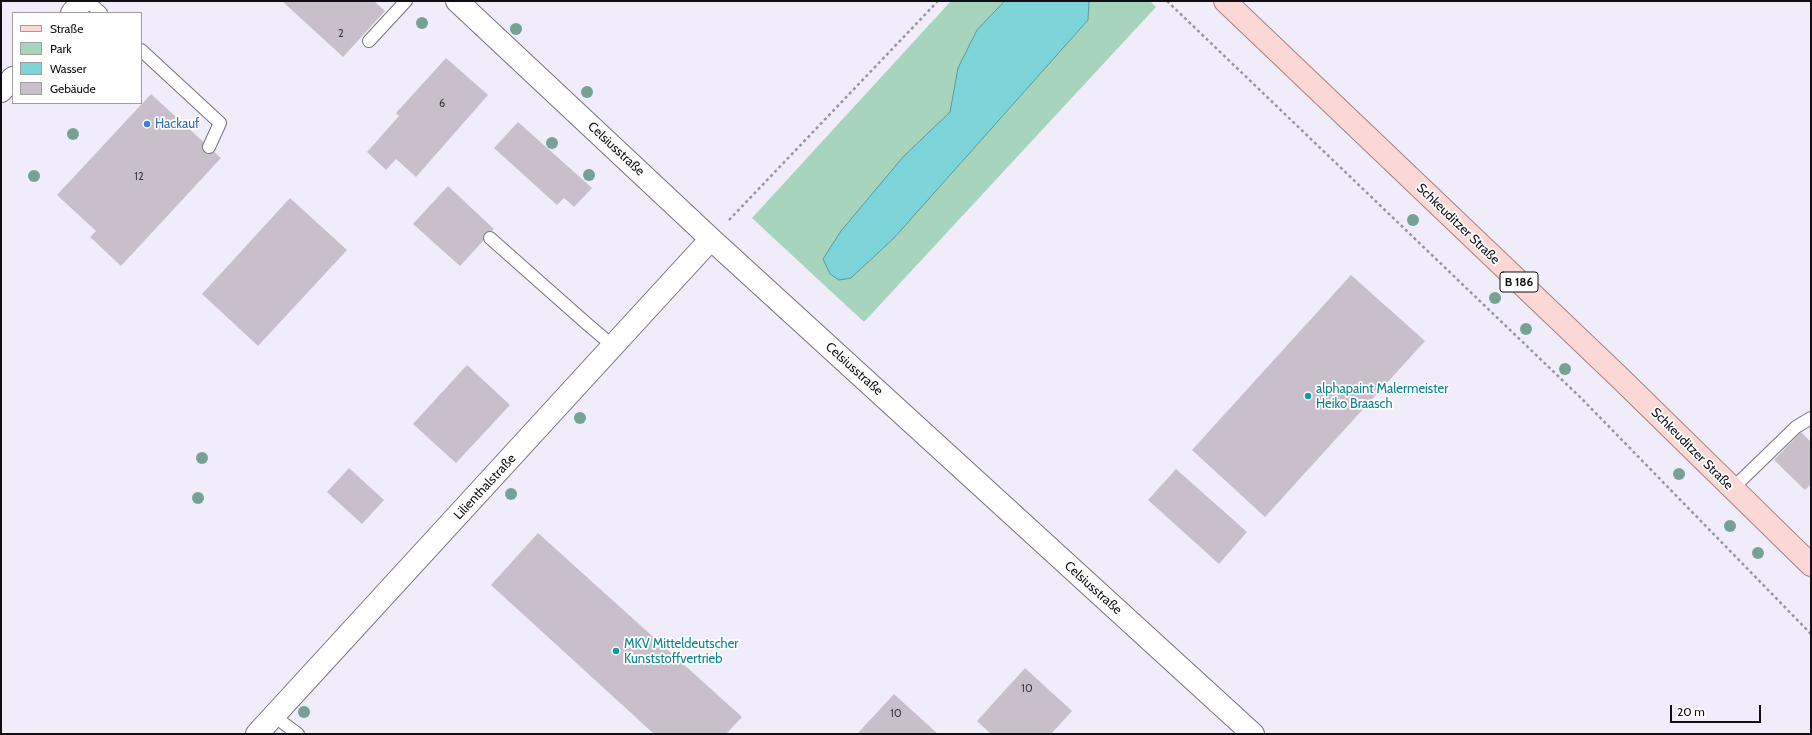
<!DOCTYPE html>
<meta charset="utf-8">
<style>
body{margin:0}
#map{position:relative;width:1812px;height:735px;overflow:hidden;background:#f1ecfa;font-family:Cabin,sans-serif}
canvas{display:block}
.frame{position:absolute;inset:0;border:2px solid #100e13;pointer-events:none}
.legend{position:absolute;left:12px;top:12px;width:130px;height:92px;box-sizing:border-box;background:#fff;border:1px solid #9f9fa1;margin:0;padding:5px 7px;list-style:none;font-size:12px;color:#100e13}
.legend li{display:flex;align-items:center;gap:8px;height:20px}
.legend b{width:20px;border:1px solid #9f9fa1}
.scale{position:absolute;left:1670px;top:705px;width:91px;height:18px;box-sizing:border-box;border:2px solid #100e13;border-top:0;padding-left:5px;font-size:12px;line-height:14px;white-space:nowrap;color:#100e13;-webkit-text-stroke:3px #fff;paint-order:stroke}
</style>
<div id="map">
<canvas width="1812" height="735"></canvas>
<div class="frame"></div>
<ul class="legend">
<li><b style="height:5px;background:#fbd8d6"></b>Straße</li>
<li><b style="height:11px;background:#a7d4bc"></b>Park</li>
<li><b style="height:11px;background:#7dd4d9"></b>Wasser</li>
<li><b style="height:11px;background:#c9bfcb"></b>Gebäude</li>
</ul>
<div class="scale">20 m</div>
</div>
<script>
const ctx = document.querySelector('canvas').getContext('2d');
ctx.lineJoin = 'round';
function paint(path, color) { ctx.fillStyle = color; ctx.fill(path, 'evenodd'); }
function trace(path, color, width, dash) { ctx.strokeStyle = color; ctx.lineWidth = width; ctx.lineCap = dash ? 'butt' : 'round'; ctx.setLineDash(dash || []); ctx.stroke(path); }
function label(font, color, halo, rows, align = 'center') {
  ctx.font = font + ' Cabin,sans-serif'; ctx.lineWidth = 3.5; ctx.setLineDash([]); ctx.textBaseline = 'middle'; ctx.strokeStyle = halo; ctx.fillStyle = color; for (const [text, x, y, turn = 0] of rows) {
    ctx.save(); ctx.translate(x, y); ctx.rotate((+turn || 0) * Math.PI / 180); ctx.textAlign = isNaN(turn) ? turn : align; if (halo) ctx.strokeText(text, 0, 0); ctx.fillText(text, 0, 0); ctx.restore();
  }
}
paint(new Path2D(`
 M 951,1 L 1150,1 L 1156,7 L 864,322 L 752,218 Z`), '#a7d4bc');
const water = new Path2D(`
 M 1005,1 L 1089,1 L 1088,20 L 894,238 L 851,278 L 839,280 L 830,274 L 823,259 L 841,231 L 903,157 L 950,112 L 958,68 L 977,30 Z`);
paint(water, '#7dd4d9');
trace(water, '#5c999e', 1);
paint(new Path2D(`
 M 282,1 L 374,1 L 385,11 L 343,57 Z
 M 446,58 L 488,95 L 416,177 L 396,159 L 386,170 L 367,152 L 399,116 L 396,113 Z
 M 151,94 L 221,158 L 121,266 L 90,237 L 96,231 L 57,195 Z
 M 518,122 L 592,188 L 574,207 L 564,198 L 557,205 L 494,148 Z
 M 448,186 L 494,229 L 460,266 L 413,224 Z
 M 290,198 L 347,250 L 258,346 L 202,294 Z
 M 1351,275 L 1425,341 L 1265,517 L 1192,450 Z
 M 467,365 L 510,405 L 456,463 L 413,424 Z
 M 1801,432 L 1811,442 L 1811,484 L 1805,490 L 1774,460 Z
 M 349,468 L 384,500 L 362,524 L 327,492 Z
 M 1176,469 L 1247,532 L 1219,564 L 1148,500 Z
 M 538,533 L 742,717 L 726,734 L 654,734 L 491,585 Z
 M 1025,668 L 1072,711 L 1051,734 L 989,734 L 990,733 L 977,721 Z
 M 894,694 L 938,734 L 857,734 Z`), '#c9bfcb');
const lane = new Path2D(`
 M 88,1 L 101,13
 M 369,41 L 406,1
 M 141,50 L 220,123 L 209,147
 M 490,238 L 586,323 L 613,346
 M 1732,489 L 1796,427 L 1811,418
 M 274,716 L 298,734`);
const street = new Path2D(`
 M 457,1 L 711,239 L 1253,734
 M 72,13 L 83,1
 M 1,91 L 13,78
 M 257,734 L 711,239`);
const primary = new Path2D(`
 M 1225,1 L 1618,376 L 1811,565`);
trace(lane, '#75717d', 14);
trace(street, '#75717d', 24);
trace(primary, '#a78080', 24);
trace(new Path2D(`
 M 1167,1 L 1582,399 L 1811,634
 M 729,220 L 938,1`), '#98959f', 2.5, [3, 3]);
trace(lane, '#fff', 12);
trace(street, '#fff', 22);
trace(primary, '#fbd8d6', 22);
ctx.fillStyle = '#77a196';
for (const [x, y] of [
 [422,23],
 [516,29],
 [587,92],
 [73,134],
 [552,143],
 [589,175],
 [34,176],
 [1413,220],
 [1495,298],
 [1526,329],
 [1565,369],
 [580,418],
 [202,458],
 [1679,474],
 [511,494],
 [198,498],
 [1730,526],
 [1758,553],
 [304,712]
]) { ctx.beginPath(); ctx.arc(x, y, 6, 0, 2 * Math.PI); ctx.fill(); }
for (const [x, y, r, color] of [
 [147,124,4,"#3f7fe0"],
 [1308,396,4,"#0f9aa8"],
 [616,651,4,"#0f9aa8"]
]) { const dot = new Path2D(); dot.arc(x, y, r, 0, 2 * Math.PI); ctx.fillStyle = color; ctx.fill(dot); trace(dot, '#fff', 1.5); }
label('11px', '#3e3a41', null, [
 ["2",341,34],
 ["6",442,104],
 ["12",139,177],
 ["10",1027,689],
 ["10",896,714]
]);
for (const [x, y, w] of [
 [1519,282,38]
]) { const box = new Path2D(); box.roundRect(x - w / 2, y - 10, w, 20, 3); ctx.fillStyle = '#fff'; ctx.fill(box); trace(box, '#100e13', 1); }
label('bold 12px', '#100e13', null, [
 ["B 186",1519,282]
]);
label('13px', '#366cbe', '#fff', [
 ["Hackauf",155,124]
], 'left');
label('13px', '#100e13', '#fff', [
 ["Celsiusstraße",616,149,43],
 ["Schkeuditzer Straße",1458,224,44],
 ["Celsiusstraße",854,369,42],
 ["Schkeuditzer Straße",1692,449,45],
 ["Lilienthalstraße",485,487,-47],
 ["Celsiusstraße",1093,588,42]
]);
label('13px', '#0d838f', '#fff', [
 ["alphapaint Malermeister",1316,389],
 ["Heiko Braasch",1316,404],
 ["MKV Mitteldeutscher",624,644],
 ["Kunststoffvertrieb",624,659]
], 'left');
</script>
